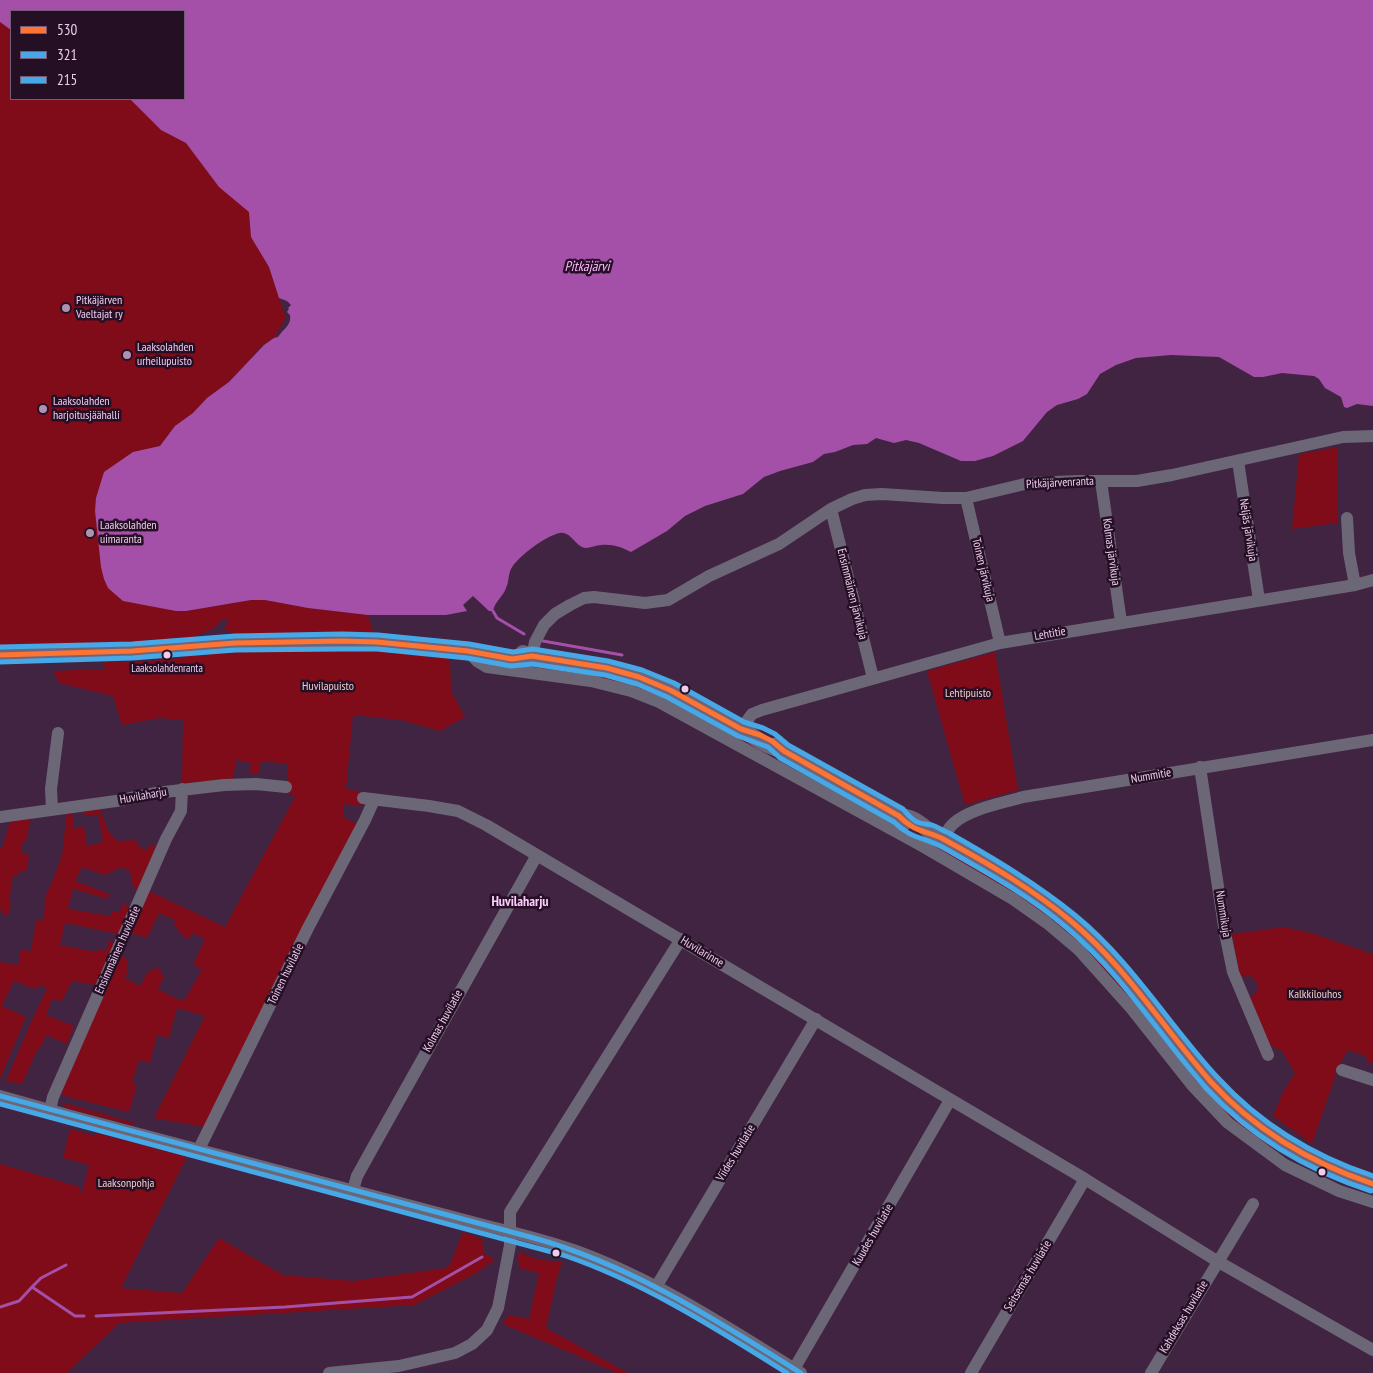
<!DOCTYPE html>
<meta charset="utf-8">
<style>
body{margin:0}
#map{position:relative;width:1373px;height:1373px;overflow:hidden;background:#402441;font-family:"PT Sans Narrow",sans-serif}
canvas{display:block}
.legend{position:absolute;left:10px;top:10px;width:175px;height:90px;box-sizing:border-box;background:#250f25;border:1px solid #755b75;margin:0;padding:6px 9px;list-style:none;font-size:15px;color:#eccdec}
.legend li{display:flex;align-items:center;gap:10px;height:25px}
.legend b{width:25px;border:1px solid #755b75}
</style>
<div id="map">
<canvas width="1373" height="1373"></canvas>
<ul class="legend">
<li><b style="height:6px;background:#ff7433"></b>530</li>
<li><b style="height:6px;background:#46a8e7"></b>321</li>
<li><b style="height:6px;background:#46a8e7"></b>215</li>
</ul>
</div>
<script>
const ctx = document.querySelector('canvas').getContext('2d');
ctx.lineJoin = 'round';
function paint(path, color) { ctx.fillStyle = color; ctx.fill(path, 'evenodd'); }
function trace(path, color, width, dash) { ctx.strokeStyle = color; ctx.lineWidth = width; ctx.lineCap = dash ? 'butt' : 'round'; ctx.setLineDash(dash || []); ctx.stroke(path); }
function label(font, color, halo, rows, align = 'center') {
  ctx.font = font + ' "PT Sans Narrow",sans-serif'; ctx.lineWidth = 5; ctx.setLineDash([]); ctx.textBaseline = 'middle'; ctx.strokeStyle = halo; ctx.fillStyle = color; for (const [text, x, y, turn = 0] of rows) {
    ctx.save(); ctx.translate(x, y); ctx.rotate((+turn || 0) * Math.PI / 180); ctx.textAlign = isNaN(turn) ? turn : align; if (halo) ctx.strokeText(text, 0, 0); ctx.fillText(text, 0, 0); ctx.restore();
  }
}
paint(new Path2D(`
 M 0,0 L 11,11 L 11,99 L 184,99 L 215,108 L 286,318 L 274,338 L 263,345 L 229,382 L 207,398 L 193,413 L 175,426 L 160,446 L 152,448 L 100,487 L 96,498 L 95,511 L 100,548 L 123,601 L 186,611 L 251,600 L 265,600 L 308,608 L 368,615 L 374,635 L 342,633 L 230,633 L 224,629 L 229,621 L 222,619 L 214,628 L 194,637 L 125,644 L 0,651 Z
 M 1338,447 L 1337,523 L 1292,529 L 1299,454 Z
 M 323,648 L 417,653 L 450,658 L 451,691 L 465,717 L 440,731 L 401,720 L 353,715 L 346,789 L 363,792 L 362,806 L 344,804 L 343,817 L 362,826 L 205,1127 L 154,1118 L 205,1016 L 177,1008 L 169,1038 L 157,1035 L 150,1063 L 139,1060 L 132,1083 L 137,1085 L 129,1112 L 64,1096 L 61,1093 L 121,955 L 128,960 L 126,964 L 129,965 L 126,971 L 128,972 L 125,978 L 140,986 L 149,970 L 153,971 L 155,967 L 162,971 L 161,974 L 164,977 L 158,989 L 179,1000 L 185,999 L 202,969 L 193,965 L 205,939 L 192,933 L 189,939 L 183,936 L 174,925 L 175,920 L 159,913 L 147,938 L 128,932 L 147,890 L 225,927 L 296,795 L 286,794 L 288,779 L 287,764 L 263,761 L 260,763 L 260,774 L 250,773 L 251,763 L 236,760 L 233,780 L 182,783 L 183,720 L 159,718 L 122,725 L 113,696 L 59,683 L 53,671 L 105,669 L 103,661 C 135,662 168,662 199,653 Z
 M 995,652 L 1018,790 L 965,805 L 927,671 Z
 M 515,663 C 550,667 587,668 621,679 C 670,694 714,721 758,746 L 755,753 L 655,698 L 515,668 Z
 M 100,809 L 108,831 L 117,841 L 135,840 L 141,848 L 146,850 L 151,844 L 159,848 L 139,891 L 133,886 L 129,869 L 119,868 L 105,875 L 82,867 L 75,881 L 109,894 L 108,899 L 73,889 L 68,909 L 111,916 L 112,911 L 120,912 L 122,903 L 131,908 L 119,934 L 65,923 L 60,945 L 97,952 L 99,949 L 106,951 L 109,940 L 114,943 L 96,985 L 72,981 L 62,1001 L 52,999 L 46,1015 L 74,1026 L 67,1044 L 46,1035 L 40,1049 L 38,1048 L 22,1084 L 6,1081 L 28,1029 L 47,988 L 39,985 L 35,989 L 14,981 L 2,1006 L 26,1017 L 0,1079 L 0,962 L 18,965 L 21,949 L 31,951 L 36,920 L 44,921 L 45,897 L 55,875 L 62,855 L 67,811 L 72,812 L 74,829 L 84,826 L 87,846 L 103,842 L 98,814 L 85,816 L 83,810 Z
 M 31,818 L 26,841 L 22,844 L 22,853 L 27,854 L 27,856 L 29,856 L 26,872 L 19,870 L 18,876 L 13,875 L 9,902 L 11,903 L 9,914 L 4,915 L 0,909 L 0,848 L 2,849 L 10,822 Z
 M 934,845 L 961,857 L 1035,902 L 1085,941 L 1273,1144 L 1269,1151 L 1216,1106 L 1101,967 L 933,846 Z
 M 1284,927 L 1311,933 L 1373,954 L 1373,1062 L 1368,1064 L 1366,1056 L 1348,1050 L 1339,1065 L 1312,1144 L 1273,1116 L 1282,1094 L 1295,1073 L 1282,1051 L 1270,1045 L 1248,998 C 1260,992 1261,984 1250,976 L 1240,977 L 1232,934 Z
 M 65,1103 L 135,1123 L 131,1125 L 64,1107 Z
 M 70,1129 L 96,1136 L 96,1133 L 187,1157 L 121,1288 L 182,1293 L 219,1238 L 283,1275 L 353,1281 L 446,1268 L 450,1264 L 463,1232 L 482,1239 L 484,1253 L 495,1260 L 475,1274 L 414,1305 L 119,1323 L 67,1373 L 0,1373 L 0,1164 L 80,1187 L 79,1191 L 82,1192 L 89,1165 L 63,1158 Z
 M 521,1252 C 533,1260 548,1261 562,1262 L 557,1278 L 546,1328 L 628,1373 L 617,1373 L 503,1324 L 508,1315 L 529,1319 L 539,1273 L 519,1268 L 518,1255 Z`), '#800c19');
paint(new Path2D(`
 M 0,0 L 1373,0 L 1373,406 L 1357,404 L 1347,408 L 1344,407 L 1341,397 L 1325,388 L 1319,379 L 1314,376 L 1282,373 L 1263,377 L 1254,377 L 1219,357 L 1171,355 L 1136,358 L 1116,365 L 1100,374 L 1087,394 L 1078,399 L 1057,405 L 1047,412 L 1023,441 L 993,456 L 975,461 L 961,461 L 919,443 L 906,440 L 894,443 L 876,438 L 867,444 L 853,445 L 835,452 L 824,454 L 813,462 L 780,471 L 764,477 L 743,494 L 705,506 L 685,516 L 667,531 L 631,552 C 621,547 613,544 601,545 C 596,545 591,548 586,548 C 576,548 571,531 560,533 C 547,535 517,557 511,569 C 508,575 509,582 506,588 C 503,597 495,601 493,611 L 489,611 L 473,596 L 463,605 L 467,611 L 446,615 L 368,615 L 308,608 L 265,600 L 251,600 L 186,611 L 176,611 L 123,601 L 108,588 L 104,579 L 101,567 L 95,511 L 96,498 L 104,472 L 133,452 L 160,446 L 175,426 L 193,413 L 207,398 L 229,382 L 264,345 L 274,338 L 278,337 C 283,329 292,325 290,315 L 287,312 L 289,309 L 288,308 L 291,305 L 287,301 L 279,298 L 269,267 L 251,237 L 249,212 L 219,187 L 186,143 L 161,130 L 130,99 L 184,99 L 184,11 L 11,11 L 11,30 L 0,22 Z`), '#a450a8');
trace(new Path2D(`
 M 493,611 L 497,618 L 524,634
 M 543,641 L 622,655
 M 32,1287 L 41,1278 L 66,1265
 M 0,1307 L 19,1301 L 32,1287 L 75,1316 L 84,1316
 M 96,1316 L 285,1307 L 412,1297 L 482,1257`), '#a450a8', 3);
trace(new Path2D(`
 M 1238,461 L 1259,600
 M 1101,481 L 1121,622
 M 966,498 L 1000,643
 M 831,509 L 873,678
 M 1347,518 L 1349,553 L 1355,585
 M 468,651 L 477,661 L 487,667 L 591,681 L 631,691 L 659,702 L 924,847 L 1013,899 L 1047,923 L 1079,950 L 1131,1008 L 1192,1085 L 1228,1123 L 1285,1165 L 1339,1191 L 1373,1202
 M 532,656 L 535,642 L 544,625 L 555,614 L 570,605 L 584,598 L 594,597 L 645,603 L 668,600 L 709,576 L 779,544 L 831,509 L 852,499 L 865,495 L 882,494 L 943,498 L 966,498 L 1029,483 L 1079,481 L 1137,481 L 1172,475 L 1343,437 L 1373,436
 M 741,729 L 752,714 L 762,710 L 1000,643 L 1355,585 L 1373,580
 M 1200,767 L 1225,933 L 1233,972 L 1268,1055
 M 363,798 L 429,806 L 458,811 L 486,825 L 1085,1179 L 1217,1261 L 1373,1350
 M 52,809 L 51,789 L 58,733
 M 0,817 L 116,801 L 156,793 L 224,785 L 256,784 L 286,787
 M 942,839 C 946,834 949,827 954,823 C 969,809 1003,803 1023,797 L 1373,740
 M 1342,1070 L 1373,1080
 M 0,1096 L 71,1116 L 491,1227 C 520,1234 548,1241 576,1251 C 656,1280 729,1328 801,1373
 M 50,1110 L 53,1097 L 166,839 L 181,811 L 182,789
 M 199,1149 L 308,928 L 365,820 L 374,800
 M 353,1190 L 357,1176 L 372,1149 L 537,855
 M 656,1287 L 816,1019
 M 794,1369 L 950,1100
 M 329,1373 L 399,1366 L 455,1353 L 472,1344 L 487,1330 L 498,1308 L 510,1245 L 510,1212 L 681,939
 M 971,1373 L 1085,1179
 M 1151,1373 L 1253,1204`), '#6c6777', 12);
trace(new Path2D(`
 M 523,653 L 532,656 C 591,664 639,673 694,702 C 709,710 726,719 740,728 C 759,740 762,745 784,751
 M 0,655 C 44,651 88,654 132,651 C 214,645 293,639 374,642 C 407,644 440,648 472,652 C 495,654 509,662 532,656
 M 777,745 L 784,751 L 899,816 L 905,822
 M 899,816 C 916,818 919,823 932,833 C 944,841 958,848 971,855 C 1015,881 1058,907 1095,942 C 1132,978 1162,1022 1194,1062 C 1243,1122 1299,1162 1373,1184`), '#6f657a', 16);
trace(new Path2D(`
 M 0,655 L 132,651 L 235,643 L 342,641 L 377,642 L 468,651 L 512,659 L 532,656 L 607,668 L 639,677 L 670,690 L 741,729 L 760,735 L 772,741 L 784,751 L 899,816 C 915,833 926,830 945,840 C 989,864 1034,890 1072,922 C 1127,968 1164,1029 1211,1082 C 1256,1131 1311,1163 1373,1184`), '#ff7433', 5);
trace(new Path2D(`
 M 0,662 L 132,658 L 235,650 L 342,649 L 377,649 L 467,658 L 511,666 L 532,664 L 605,675 L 637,684 L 667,697 L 738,736 L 768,747 L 780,758 L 894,822 C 911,839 924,837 944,848 C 986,872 1030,896 1067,928 C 1122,974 1159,1035 1206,1088 C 1251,1137 1307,1170 1371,1191`), '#46a8e7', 5);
trace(new Path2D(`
 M 0,647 L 132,644 L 235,636 L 342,634 L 378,635 L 469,644 L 513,652 L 533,649 L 608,661 L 642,670 L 674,683 L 744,722 L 763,728 L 775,734 L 788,745 L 903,809 C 907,814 911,819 917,822 C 922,824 927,824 932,825 C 938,827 943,831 949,833 C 993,858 1037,884 1076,916 C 1132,962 1169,1025 1218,1078 C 1261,1125 1313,1156 1373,1176`), '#46a8e7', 5);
trace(new Path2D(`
 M 0,1096 L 534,1238 C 631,1265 716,1320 801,1373`), '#46a8e7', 5);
trace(new Path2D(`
 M 0,1104 L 563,1255 C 643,1282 715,1328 787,1373`), '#46a8e7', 5);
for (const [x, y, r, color] of [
 [66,308,5,"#b092b0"],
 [127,355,5,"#b092b0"],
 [43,409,5,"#b092b0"],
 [90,533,5,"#b092b0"],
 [167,655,4.5,"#eccdec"],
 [685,689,4.5,"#eccdec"],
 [1322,1172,4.5,"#eccdec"],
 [556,1253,4.5,"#eccdec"]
]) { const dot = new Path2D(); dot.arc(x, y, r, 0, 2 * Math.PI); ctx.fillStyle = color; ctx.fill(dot); trace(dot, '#250f25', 2); }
label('11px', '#eccdec', '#250f25', [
 ["Laaksolahdenranta",167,669]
]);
label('12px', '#eccdec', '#250f25', [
 ["Pitkäjärven",76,301],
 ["Vaeltajat ry",76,315],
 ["Laaksolahden",137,348],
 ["urheilupuisto",137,362],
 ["Laaksolahden",53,402],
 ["harjoitusjäähalli",53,416],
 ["Laaksolahden",100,526],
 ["uimaranta",100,540]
], 'left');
label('12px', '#eccdec', '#250f25', [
 ["Pitkäjärvenranta",1060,483,-3],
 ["Neljäs järvikuja",1248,530,81],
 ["Kolmas järvikuja",1111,552,82],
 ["Toinen järvikuja",983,570,77],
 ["Ensimmäinen järvikuja",852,594,76],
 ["Lehtitie",1050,634,-10],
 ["Nummitie",1151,776,-10],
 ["Huvilaharju",143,796,-10],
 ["Nummikuja",1223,914,81],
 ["Ensimmäinen huvilatie",118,950,-66],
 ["Huvilarinne",702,952,31],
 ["Toinen huvilatie",286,974,-64],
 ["Kolmas huvilatie",443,1021,-61],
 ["Viides huvilatie",736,1153,-59],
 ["Kuudes huvilatie",873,1235,-60],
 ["Seitsemäs huvilatie",1028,1276,-59],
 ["Kahdeksas huvilatie",1184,1317,-59]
]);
label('12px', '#edcbc6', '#250f25', [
 ["Huvilapuisto",328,687],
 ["Lehtipuisto",968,694],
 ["Kalkkilouhos",1315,995],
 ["Laaksonpohja",126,1184]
]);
label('italic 14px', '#fbb7fc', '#250f25', [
 ["Pitkäjärvi",587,267]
]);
label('bold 14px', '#fecdfe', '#250f25', [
 ["Huvilaharju",520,902]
]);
</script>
